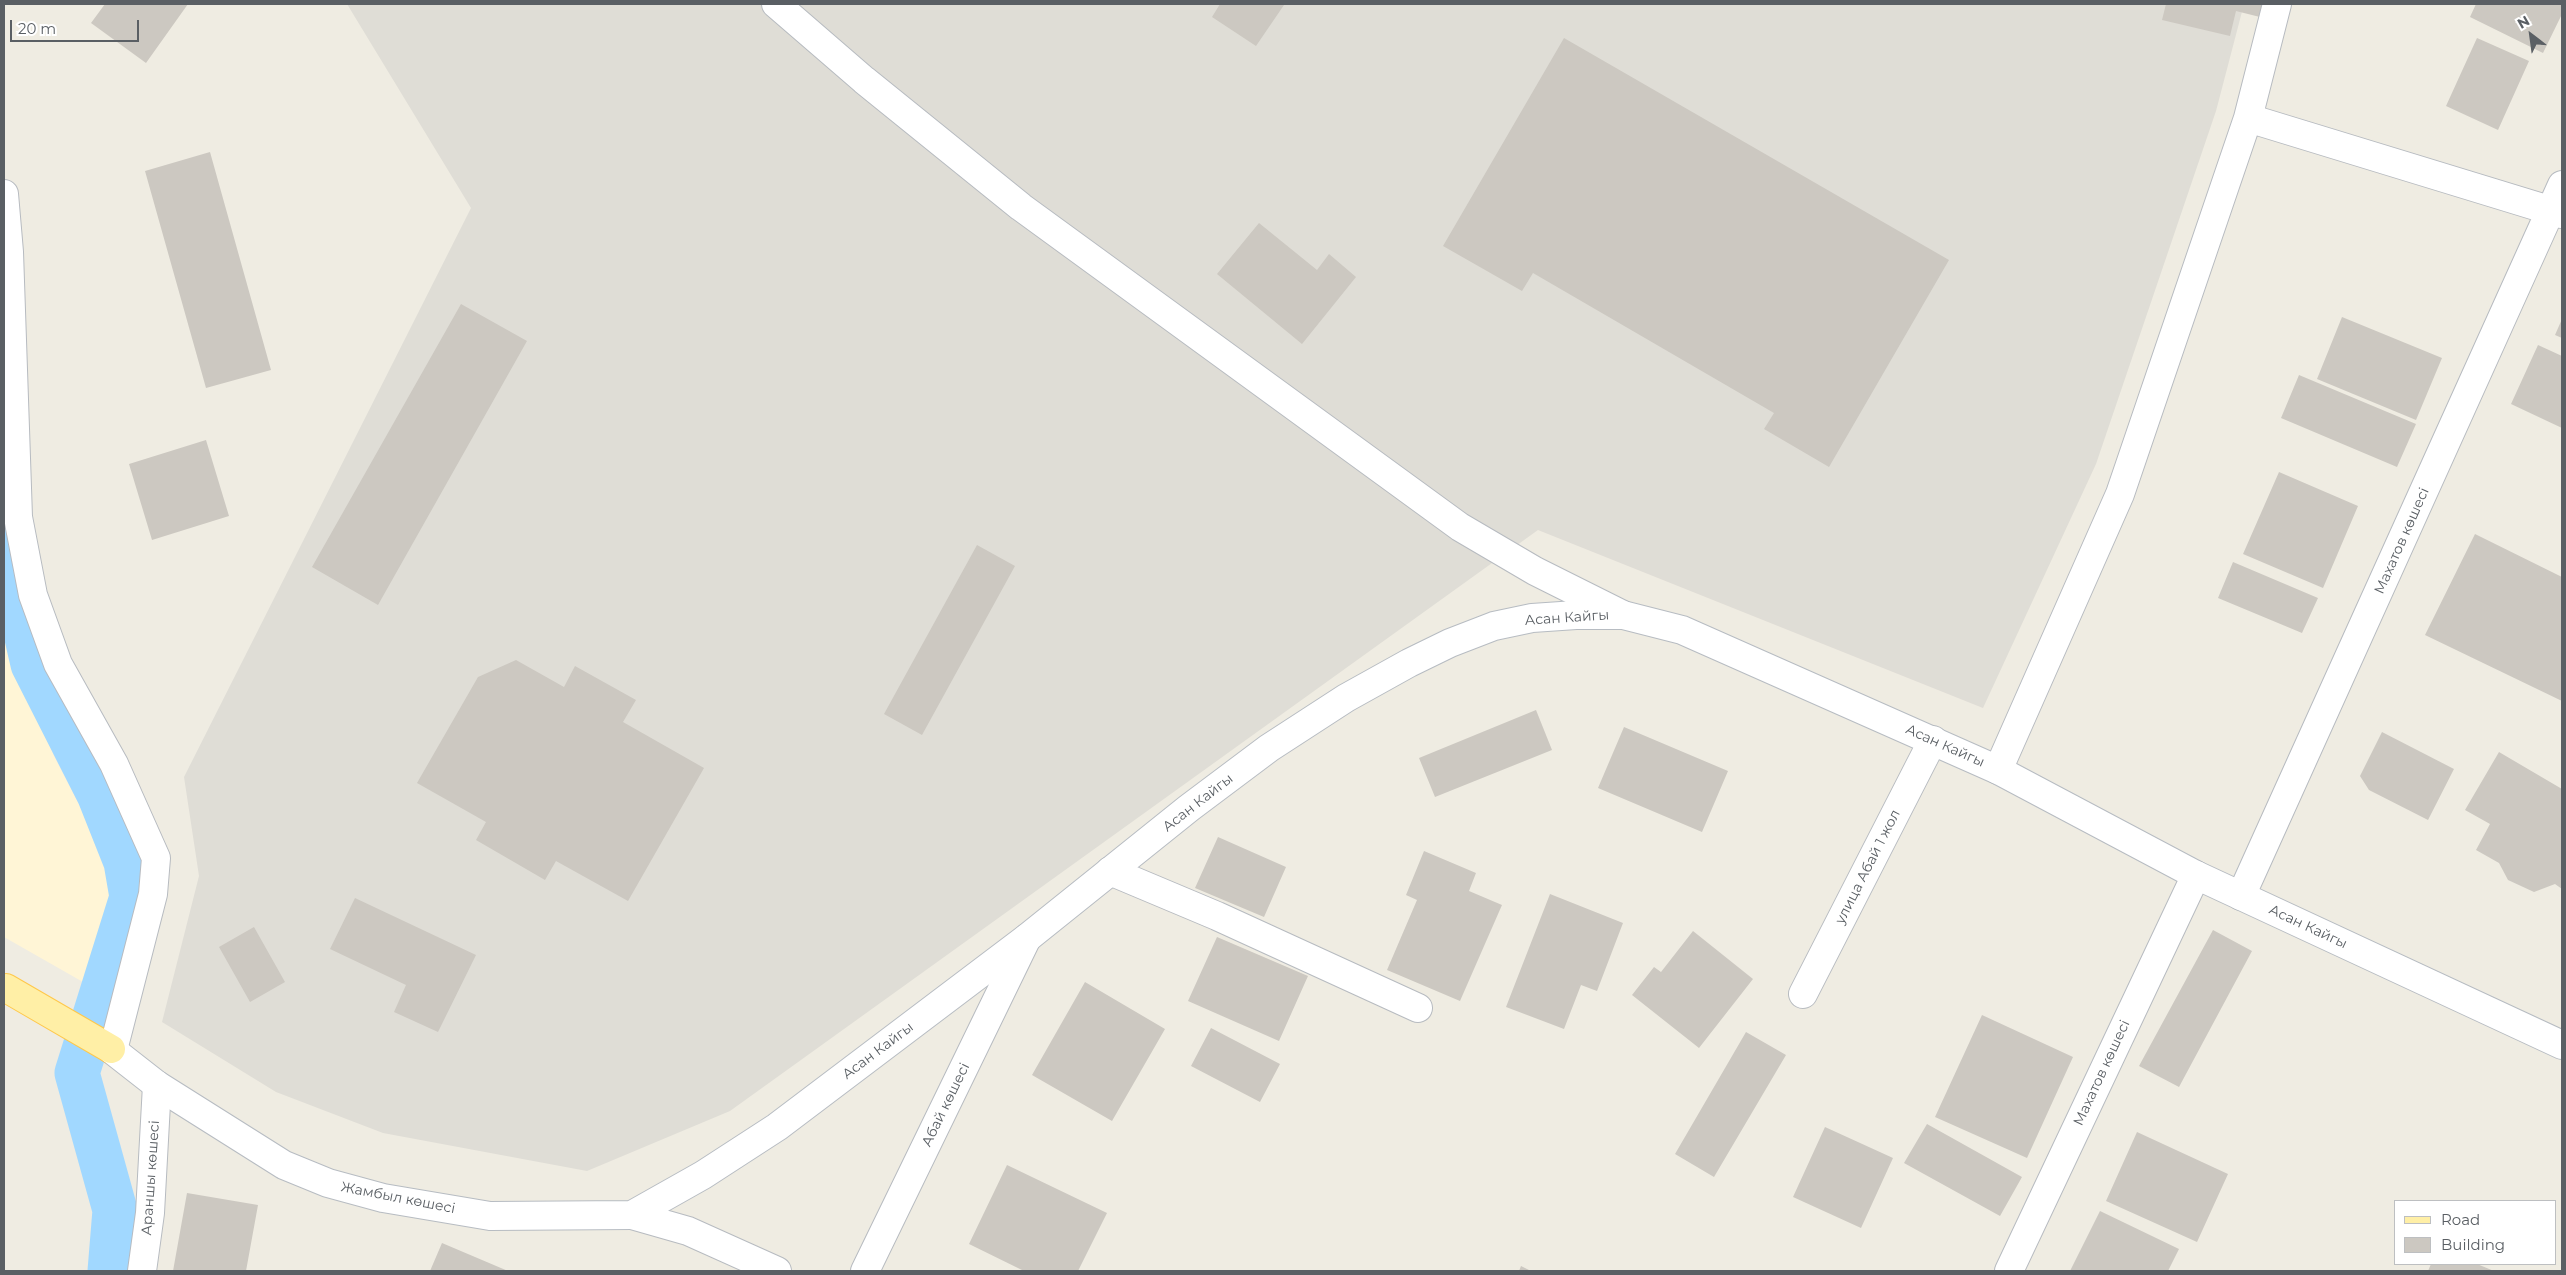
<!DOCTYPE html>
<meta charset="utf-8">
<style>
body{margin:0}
#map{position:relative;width:2566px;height:1275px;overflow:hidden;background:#efece2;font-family:Montserrat,sans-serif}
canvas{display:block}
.frame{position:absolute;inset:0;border:5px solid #5a5f64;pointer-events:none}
.legend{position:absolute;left:2394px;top:1200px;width:162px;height:65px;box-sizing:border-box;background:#fff;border:1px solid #bdbfc1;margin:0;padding:6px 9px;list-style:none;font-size:15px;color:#5a5f64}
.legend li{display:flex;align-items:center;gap:10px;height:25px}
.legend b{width:25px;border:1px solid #bdbfc1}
.north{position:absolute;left:2506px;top:10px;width:50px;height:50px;-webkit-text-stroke:4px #fff;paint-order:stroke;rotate:330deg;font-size:14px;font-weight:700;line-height:20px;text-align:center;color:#5a5f64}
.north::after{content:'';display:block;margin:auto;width:18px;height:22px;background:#5a5f64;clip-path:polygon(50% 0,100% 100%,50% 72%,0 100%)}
.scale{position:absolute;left:10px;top:20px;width:129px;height:22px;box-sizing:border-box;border:2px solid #5a5f64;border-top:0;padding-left:6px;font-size:15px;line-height:18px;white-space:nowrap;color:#5a5f64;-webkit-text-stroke:4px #fff;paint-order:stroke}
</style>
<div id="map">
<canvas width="2566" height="1275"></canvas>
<div class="frame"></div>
<ul class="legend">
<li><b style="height:6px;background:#ffefa6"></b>Road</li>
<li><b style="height:14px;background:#ccc8c1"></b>Building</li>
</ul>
<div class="north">N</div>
<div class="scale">20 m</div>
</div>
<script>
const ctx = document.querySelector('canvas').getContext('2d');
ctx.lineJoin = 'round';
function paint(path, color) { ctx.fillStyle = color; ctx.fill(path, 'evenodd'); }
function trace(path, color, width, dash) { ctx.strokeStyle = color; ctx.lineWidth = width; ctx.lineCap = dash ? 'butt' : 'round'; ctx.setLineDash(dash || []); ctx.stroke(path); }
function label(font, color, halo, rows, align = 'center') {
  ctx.font = font + ' Montserrat,sans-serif'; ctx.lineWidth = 4.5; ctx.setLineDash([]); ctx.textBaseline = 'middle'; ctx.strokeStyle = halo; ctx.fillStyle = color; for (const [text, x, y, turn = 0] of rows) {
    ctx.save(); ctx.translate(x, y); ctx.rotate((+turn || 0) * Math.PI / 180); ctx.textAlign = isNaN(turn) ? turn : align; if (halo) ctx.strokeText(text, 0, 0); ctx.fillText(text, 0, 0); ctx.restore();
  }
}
paint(new Path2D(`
 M 4,639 L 54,756 L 93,832 L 113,887 L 90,986 L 4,937 Z`), '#fff5d6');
paint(new Path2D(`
 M 347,4 L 2244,4 L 2216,111 L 2096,464 L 1983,708 L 1538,530 L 730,1111 L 587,1171 L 383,1133 L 276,1092 L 162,1022 L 199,876 L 184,777 L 471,208 Z`), '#dfddd6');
trace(new Path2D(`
 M 4,496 L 16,590 L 33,664 L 99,794 L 126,862 L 132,897 L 77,1073 L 115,1210 L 110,1271`), '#a1d8ff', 45);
paint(new Path2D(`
 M 105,4 L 188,4 L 146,63 L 91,23 Z
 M 1220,4 L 1282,4 L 1284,5 L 1256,46 L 1212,17 Z
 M 2166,4 L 2263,4 L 2260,17 L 2236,11 L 2230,36 L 2162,20 Z
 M 2476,4 L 2562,4 L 2562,14 L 2543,53 L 2470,17 Z
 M 1564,38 L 1949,260 L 1829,467 L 1764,429 L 1774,413 L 1533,273 L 1522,291 L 1443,246 Z
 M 2477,38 L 2529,61 L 2498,130 L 2446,106 Z
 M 210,152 L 271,370 L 206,388 L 145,171 Z
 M 1259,223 L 1317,270 L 1329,254 L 1356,277 L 1302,344 L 1217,274 Z
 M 461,304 L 527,341 L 378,605 L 312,567 Z
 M 2342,317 L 2442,358 L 2416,420 L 2317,379 Z
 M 2562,319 L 2562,338 L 2555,335 Z
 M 2538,345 L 2562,356 L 2562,428 L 2511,404 Z
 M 2299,375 L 2416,424 L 2397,467 L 2281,418 Z
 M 206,440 L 229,516 L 152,540 L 129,464 Z
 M 2279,472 L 2358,506 L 2323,588 L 2243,554 Z
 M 2475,534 L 2562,577 L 2562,701 L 2425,635 Z
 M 977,545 L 1015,566 L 922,735 L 884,714 Z
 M 2233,562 L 2318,598 L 2302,633 L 2218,598 Z
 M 516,660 L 564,687 L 575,666 L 636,700 L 623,722 L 704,768 L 628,901 L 556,861 L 545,880 L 476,840 L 486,822 L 417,783 L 478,677 Z
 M 1536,710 L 1552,750 L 1435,797 L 1419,758 Z
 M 1624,727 L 1728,771 L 1702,832 L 1598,788 Z
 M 2382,732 L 2454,769 L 2428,820 L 2369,790 L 2360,776 Z
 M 2499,752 L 2562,789 L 2562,889 L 2555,884 L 2534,892 L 2508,880 L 2499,863 L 2476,850 L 2490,824 L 2465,810 Z
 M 1218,837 L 1286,867 L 1264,917 L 1195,888 Z
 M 1424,851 L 1476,873 L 1469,891 L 1502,905 L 1460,1001 L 1387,970 L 1417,900 L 1406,895 Z
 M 1550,894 L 1623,923 L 1597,991 L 1581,985 L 1564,1029 L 1506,1007 Z
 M 355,898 L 476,955 L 438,1032 L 394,1012 L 406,985 L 330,949 Z
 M 254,927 L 285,982 L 250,1002 L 219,947 Z
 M 2213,930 L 2252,951 L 2179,1087 L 2139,1066 Z
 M 1693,931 L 1753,979 L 1699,1048 L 1632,995 L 1654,967 L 1661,972 Z
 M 1217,937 L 1308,976 L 1279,1041 L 1188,1001 Z
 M 1085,982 L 1165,1029 L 1112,1121 L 1032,1075 Z
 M 1982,1015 L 2073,1057 L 2027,1158 L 1935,1117 Z
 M 1211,1028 L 1280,1064 L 1260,1102 L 1191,1066 Z
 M 1746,1032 L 1786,1055 L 1714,1177 L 1675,1154 Z
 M 1927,1124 L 2022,1177 L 2000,1216 L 1904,1163 Z
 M 1825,1127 L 1893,1158 L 1861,1228 L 1793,1197 Z
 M 2137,1132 L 2228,1174 L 2197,1242 L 2106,1201 Z
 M 1007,1165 L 1107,1213 L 1078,1271 L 1024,1271 L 969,1244 Z
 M 187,1193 L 258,1205 L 246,1271 L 173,1271 Z
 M 2100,1211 L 2179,1249 L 2168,1271 L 2070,1271 Z
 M 442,1243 L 508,1271 L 430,1271 Z
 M 2431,1264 L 2477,1264 L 2494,1271 L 2428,1271 Z
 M 1521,1266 L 1531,1271 L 1519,1271 Z`), '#ccc8c1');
const street = new Path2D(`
 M 776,4 L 864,80 L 1021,207 L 1460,527 L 1535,571 L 1623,615
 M 2248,118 L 2562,214
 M 4,194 L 9,252 L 18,517 L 33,595 L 58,664 L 114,764 L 156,858 L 153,894 L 113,1050
 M 1998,770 L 2120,494 L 2248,118 L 2277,4
 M 1110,871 L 1217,916 L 1418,1008
 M 2241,896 L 2562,185
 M 1803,994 L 1933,740
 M 632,1215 L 688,1231 L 777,1271
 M 142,1271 L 150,1213 L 157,1085
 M 865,1271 L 1027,938
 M 2009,1271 L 2196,875`);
const secondary = new Path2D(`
 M 111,1049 L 157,1085 L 284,1165 L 328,1183 L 383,1198 L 490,1216 L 632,1215 L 703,1175 L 777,1127 L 1027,938 L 1189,808 L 1269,748 L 1346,698 L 1409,663 L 1450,643 L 1494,626 L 1532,618 L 1576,615 L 1623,615 L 1682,630 L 1998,770 L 2196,875 L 2562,1045`);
const primary = new Path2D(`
 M 6,988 L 111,1049`);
trace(street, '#b7bbc0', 30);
trace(secondary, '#b7bcc2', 30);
trace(primary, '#ffc84a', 30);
trace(street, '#fff', 28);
trace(secondary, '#fff', 28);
trace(primary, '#ffefa6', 28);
label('14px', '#5a5f64', '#fff', [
 ["Махатов көшесі",2402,541,-66],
 ["Асан Кайгы",1567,618,-4],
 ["Асан Кайгы",1945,746,24],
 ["Асан Кайгы",1198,803,-38],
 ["улица Абай 1 жол",1868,867,-63],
 ["Асан Кайгы",2308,927,25],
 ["Асан Кайгы",878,1051,-37],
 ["Махатов көшесі",2102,1073,-65],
 ["Абай көшесі",946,1105,-64],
 ["Араншы көшесі",151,1178,-86],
 ["Жамбыл көшесі",398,1198,11]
]);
</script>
